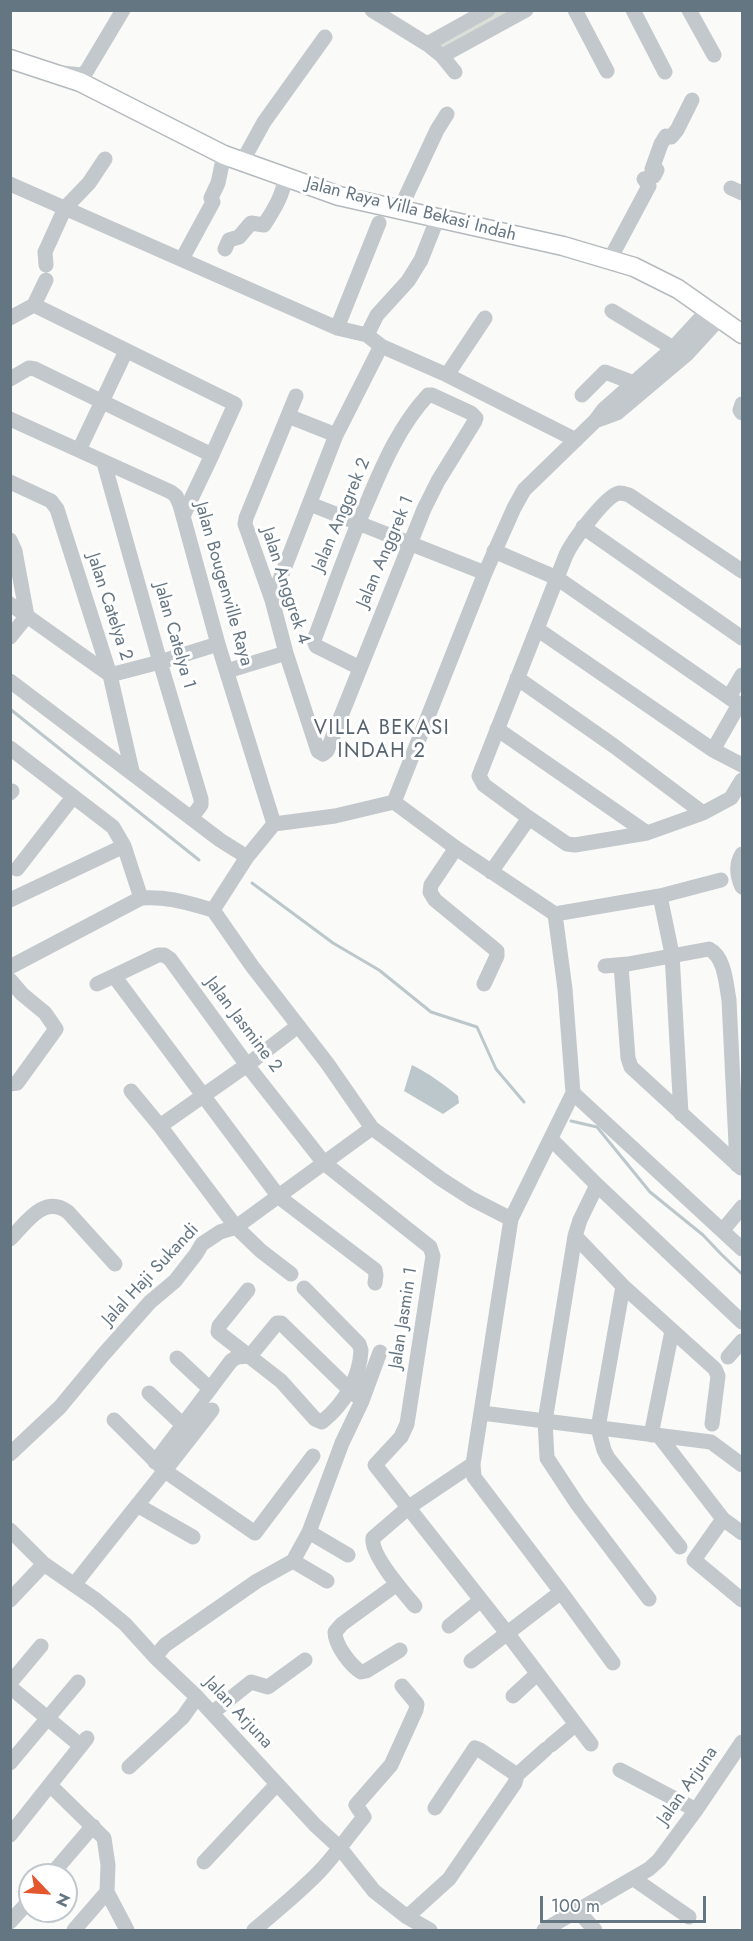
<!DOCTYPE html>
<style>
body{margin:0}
#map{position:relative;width:753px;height:1941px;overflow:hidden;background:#fafaf8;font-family:Jost,sans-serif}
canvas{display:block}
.frame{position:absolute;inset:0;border:12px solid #657683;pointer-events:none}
.north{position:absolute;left:18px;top:1863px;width:60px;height:60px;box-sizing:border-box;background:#fff;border:2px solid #c1c8cd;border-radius:50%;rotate:115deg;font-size:16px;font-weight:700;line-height:24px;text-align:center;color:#657683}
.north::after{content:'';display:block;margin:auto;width:21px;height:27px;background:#e4572e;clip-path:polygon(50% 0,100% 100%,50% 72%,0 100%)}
.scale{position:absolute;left:540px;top:1896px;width:166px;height:27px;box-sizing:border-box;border:3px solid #657683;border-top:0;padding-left:8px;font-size:18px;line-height:21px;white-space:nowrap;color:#657683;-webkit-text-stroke:4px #fff;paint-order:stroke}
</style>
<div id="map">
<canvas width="753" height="1941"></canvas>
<div class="frame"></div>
<div class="north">N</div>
<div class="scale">100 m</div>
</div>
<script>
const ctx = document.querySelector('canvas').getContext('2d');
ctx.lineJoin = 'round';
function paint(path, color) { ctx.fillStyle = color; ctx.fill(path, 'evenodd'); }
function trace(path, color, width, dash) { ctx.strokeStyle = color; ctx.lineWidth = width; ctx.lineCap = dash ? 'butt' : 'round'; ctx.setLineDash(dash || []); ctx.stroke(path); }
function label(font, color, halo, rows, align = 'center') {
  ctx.font = font + ' Jost,sans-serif'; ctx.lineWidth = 6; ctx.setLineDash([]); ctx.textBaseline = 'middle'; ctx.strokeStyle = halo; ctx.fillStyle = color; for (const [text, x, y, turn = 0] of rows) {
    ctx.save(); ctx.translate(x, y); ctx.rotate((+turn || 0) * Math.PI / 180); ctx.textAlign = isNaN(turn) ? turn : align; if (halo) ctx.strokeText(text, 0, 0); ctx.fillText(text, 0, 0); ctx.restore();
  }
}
paint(new Path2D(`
 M 488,11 L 526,11 L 442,56 L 434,40 Z`), '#dadfd7');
paint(new Path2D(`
 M 412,1065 C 430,1074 443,1084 458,1096 L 459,1103 L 443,1114 L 404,1091 Z`), '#bbc7cb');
trace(new Path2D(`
 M 10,709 L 199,860
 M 252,883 L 333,943 L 379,970 L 431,1012 L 477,1027 L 496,1069 L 524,1102
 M 571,1121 L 597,1127 L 650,1192 L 703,1235 L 721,1254 L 742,1274`), '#bbc7cb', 3);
const major = new Path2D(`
 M 10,59 L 80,82 L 224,155 L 339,196 L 563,246 L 634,267 L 678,289 L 742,334`);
trace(major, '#b5babe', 21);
trace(new Path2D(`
 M 372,10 L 427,44 L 442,56 L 455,72
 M 575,10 L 607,71
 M 633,10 L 665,72
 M 689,10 L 714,55
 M 427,44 L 488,10
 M 442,56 L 526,10
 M 63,73 L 81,75 L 86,72 L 123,10
 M 242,162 L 264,122 L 325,37
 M 10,184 L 337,328 L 367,335 L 381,346 L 447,375 L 576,440
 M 731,188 L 742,193
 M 400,209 L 437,130 L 447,114
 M 225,249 L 229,240 L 239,237 L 251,223 L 264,225 C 273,211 284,194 285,177
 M 182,259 L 213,202 L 211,198 L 218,183 L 224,155
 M 610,259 L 649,186 L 644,179 L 654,176 L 657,170 L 652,169 L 661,144 L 666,136 L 671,137 L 677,130 L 692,100
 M 46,265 L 45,252 L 65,208 L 89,183 L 105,159
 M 34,305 L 235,404 L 212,455
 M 612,311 L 673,348
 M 10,318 L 34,305 L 46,280
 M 337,328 L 379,223
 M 367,335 L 377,315 L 408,281 L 421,260 L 438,217
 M 447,375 L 485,318
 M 10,379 L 29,368 L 35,369 L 212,455 L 183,516
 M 582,395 L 605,372 L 634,383
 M 296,396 L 246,518 L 245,524 L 272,600 L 286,653 L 318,751 L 323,754 L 327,751 L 424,509 L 438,481 L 475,421 L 476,418 L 471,413 L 432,395 L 428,395 C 401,424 384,462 369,498 C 348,545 332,593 314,640 L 316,646 L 360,668
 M 742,404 L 740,410 L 742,413
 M 288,416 L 336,435
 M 10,419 L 171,492 L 176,496 L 180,505 L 218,644 L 274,824
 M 595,421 L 617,413 L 687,354 L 720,318
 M 79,450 L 126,351
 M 104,463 L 160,662 L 201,799 L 201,805 L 192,817
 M 10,482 L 51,501 L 57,509 L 110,675 L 132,771
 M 310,504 L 485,573
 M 583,527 L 742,638
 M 10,540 L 15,551 L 27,616 L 10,637
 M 494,551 L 557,578 L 737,703 L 737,708 L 713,750
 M 742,571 L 629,495 C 626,494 623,493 619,493 C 605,496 572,542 566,555 L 479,776 L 484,785 L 529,818 L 567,844 L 575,845 L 647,833 L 703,813 L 731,798 L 742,780
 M 272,600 L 336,435 L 381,346
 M 10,604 L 110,675 L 160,662 L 218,644
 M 537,629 L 713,750 L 742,765
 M 227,671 L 286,653
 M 517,678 L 614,746 L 703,813
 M 10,681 L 220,840 L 247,857
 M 729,697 L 742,675
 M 497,729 L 647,833
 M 10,748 L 113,827 L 124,846 L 141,898 C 168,896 188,903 213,910
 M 10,793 L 12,791
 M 394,802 L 456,848 L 555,914 L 565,989 L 573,1093 L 511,1219 L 472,1199 L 441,1179 L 372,1128 L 327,1063 L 252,966 L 213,910 L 247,857 L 274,824 L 335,816 Z
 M 394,802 L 485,573 L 514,508 L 524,490 L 595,421 L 604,409 L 673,348 L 708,310
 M 456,848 L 431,885 L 430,892 L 435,900 L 497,951 L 497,956 L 484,984
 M 742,854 C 736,864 737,876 742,887
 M 17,869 L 73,797
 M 491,872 L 529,818
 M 660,896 L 672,954 L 681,1114
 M 10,900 L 124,846
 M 555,914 L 660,896 L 721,880
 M 621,965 L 628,1058 L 631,1067 L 741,1168
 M 605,966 L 628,964 L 709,949 C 725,957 726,984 729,1000 L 737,1165
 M 10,967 L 141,898
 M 114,976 L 279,1197 L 375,1270 L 376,1275 L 375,1283
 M 10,980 L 22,994 L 45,1013 L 56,1029 L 17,1083 L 10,1084
 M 97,984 L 158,955 L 164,955 L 170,959 L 247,1065 L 324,1163 L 430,1247 L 433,1256 L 407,1424 L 401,1437 L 375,1465 L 507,1633 L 591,1744
 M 131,1091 L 160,1126 L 236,1227 L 261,1251 L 291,1274
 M 573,1093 L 742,1249
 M 160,1126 L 247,1065 L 298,1026
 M 552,1140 L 597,1185 L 742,1322
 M 597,1185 L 580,1220 L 575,1236 L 545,1421 L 547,1458 L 578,1505 L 649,1599
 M 511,1219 L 473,1464 L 474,1477 L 561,1592 L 613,1663
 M 723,1230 L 742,1207
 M 575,1236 L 623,1286 L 715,1369 L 718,1376 L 712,1424
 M 10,1239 C 26,1223 44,1194 68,1212 L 115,1264
 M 623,1286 L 598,1428 L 604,1450 L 608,1458 L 680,1547
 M 248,1290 L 219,1326 L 218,1332 L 281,1381 L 315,1419 L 322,1422 C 344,1404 360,1378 361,1350 L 359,1344 L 304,1288
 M 728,1357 L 742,1341
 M 177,1358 L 210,1389
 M 149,1393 L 183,1425
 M 482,1413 L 711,1442 L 742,1465
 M 114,1420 L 165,1471 L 255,1533 L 313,1456
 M 651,1435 L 672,1331
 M 659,1436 L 723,1519 L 742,1533
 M 10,1454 L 60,1407 L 103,1355 L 150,1302 L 175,1281 L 196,1254 L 202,1244 L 220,1232 L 236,1227 L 372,1128
 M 155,1462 L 231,1361 L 237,1357 L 250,1356 L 277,1323 L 281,1323 L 355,1395
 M 137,1505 L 193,1537
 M 723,1519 L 694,1560 L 742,1600
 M 10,1530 L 44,1564 L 96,1600 L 125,1624 L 155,1657 L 197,1697 L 315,1825 L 340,1848 L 374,1891 L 407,1917 L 430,1930
 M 309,1532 L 348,1555
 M 293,1561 L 327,1581
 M 397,1584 L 342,1624 L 335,1632 C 335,1645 350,1665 361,1672 L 366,1671 L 400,1650
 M 74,1585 C 120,1526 167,1469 212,1410
 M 10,1600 L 44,1564
 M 415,1606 C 404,1593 370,1554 373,1538 L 409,1507 L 473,1464
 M 449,1626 L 481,1600
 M 155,1657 L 165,1645 L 257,1581 L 293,1561 L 309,1532 L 342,1443 L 362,1401 L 380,1352
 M 471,1661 L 561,1592
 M 10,1683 L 41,1646
 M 10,1687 L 81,1746
 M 513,1696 L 537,1674
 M 212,1713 L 251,1682 L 268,1687 L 305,1660
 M 551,1745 L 575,1725
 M 10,1763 L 78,1682
 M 129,1767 L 183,1717 L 197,1697
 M 620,1770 L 696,1810
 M 517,1775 L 546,1749
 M 50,1785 L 104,1838 L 108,1865 L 107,1892 L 127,1930
 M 10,1835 L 87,1738
 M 204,1862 L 277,1784
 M 51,1875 L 93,1826
 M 634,1879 L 689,1917
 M 577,1910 L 595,1930
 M 407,1917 L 449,1879 L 515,1783 L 517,1775 L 480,1750 L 475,1748 L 435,1808
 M 10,1922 L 30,1900
 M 74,1930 L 107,1892
 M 254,1930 C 276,1911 299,1893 320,1871 C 336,1854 349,1835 364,1817 L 356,1805 L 391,1765 L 416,1710 L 417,1704 L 402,1686
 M 544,1930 L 649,1869 L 659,1860 L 696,1810 L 742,1742`), '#c3c8cc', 15);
trace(major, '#fff', 18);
label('18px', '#657683', '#fff', [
 ["Jalan Raya Villa Bekasi Indah",411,210,14],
 ["Jalan Anggrek 2",342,515,-67],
 ["Jalan Anggrek 1",386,552,-67],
 ["Jalan Bougenville Raya",223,584,74],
 ["Jalan Anggrek 4",285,586,72],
 ["Jalan Catelya 2",109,607,72],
 ["Jalan Catelya 1",174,636,74],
 ["Jalan Jasmine 2",243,1025,53],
 ["Jalal Haji Sukandi",151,1275,-47],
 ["Jalan Jasmin 1",404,1318,-81],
 ["Jalan Arjuna",238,1713,47],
 ["Jalan Arjuna",688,1786,-55]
]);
ctx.letterSpacing = '1.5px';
label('20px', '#57646e', '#fff', [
 ["VILLA BEKASI",382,729],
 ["INDAH 2",382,752]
]);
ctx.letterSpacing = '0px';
</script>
